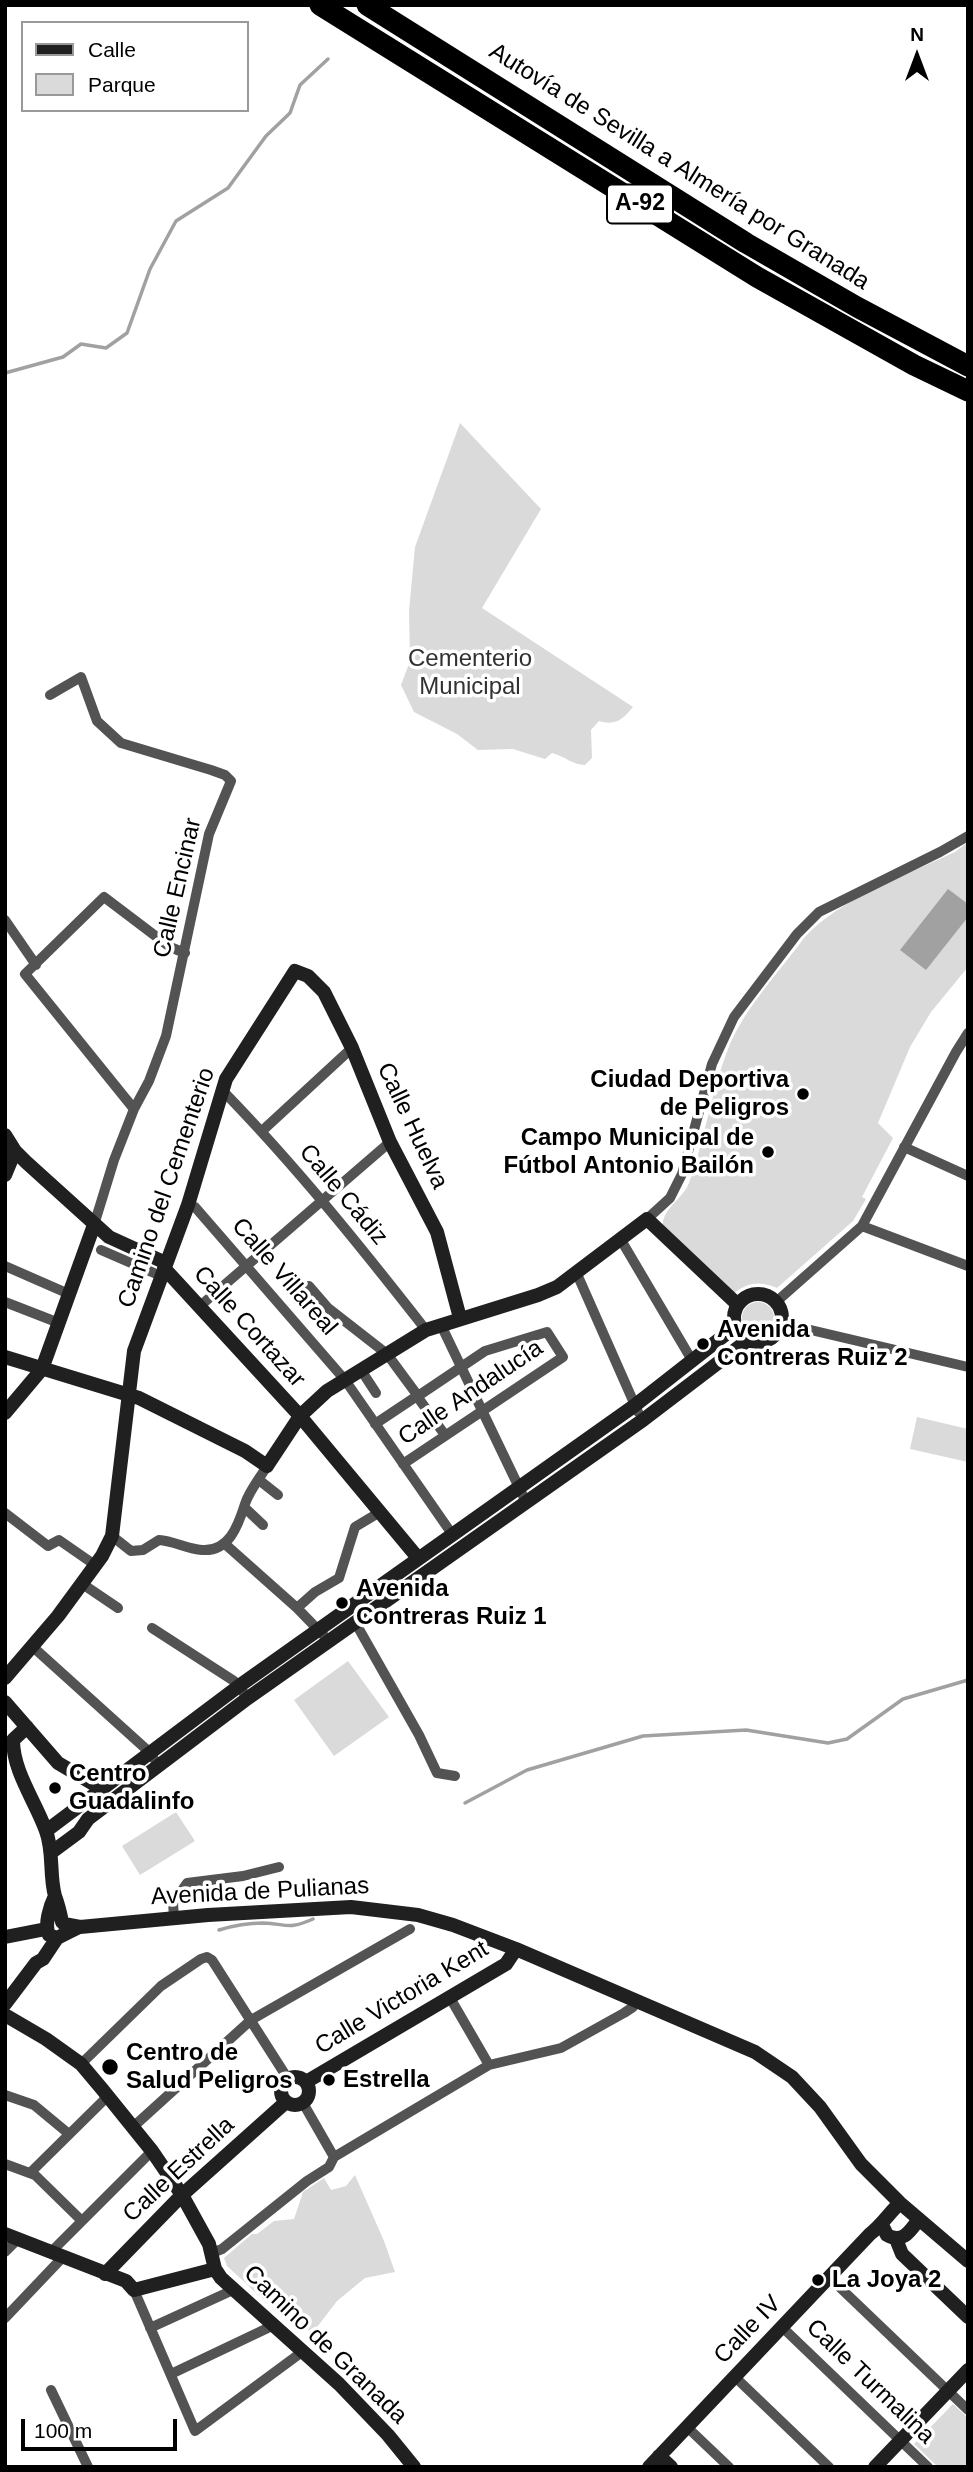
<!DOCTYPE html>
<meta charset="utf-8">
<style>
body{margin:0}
#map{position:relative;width:973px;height:2472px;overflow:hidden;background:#fff;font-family:Helvetica,sans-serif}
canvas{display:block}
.frame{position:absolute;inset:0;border:7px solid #000;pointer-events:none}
.legend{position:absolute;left:21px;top:21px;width:228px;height:91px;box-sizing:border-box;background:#fff;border:2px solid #999;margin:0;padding:9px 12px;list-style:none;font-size:21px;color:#000}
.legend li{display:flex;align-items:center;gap:14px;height:35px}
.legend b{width:35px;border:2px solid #999}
.north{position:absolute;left:882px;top:21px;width:70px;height:70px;-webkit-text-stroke:5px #fff;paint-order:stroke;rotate:0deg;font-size:19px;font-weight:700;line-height:28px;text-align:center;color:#000}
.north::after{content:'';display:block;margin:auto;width:24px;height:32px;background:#000;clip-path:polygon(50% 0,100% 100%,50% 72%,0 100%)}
.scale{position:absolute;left:21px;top:2419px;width:156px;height:32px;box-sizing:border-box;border:4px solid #000;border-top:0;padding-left:9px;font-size:21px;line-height:24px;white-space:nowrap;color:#000;-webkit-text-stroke:5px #fff;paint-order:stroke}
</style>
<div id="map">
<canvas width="973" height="2472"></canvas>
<div class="frame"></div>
<ul class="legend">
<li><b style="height:9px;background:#202020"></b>Calle</li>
<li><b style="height:19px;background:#dadada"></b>Parque</li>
</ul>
<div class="north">N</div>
<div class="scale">100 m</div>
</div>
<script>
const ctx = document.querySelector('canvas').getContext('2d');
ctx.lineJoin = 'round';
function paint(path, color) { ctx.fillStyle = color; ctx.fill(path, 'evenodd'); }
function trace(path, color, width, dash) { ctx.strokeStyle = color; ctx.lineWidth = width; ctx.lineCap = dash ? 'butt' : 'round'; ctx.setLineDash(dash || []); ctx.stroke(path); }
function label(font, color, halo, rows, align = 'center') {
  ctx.font = font + ' Helvetica,sans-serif'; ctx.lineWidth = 7; ctx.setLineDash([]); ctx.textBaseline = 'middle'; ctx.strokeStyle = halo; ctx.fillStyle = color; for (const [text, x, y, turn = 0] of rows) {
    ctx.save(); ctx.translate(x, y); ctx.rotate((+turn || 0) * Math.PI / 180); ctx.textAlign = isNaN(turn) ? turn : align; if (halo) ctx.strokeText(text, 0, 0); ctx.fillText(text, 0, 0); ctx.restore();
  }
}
paint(new Path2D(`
 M 460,423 L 541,509 L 482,608 L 633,707 C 623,719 616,726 599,721 L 591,730 L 592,758 L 585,765 C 572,765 565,756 552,753 L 545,759 L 513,749 L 478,750 L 457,734 L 414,712 L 401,685 L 410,661 L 409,611 L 415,547 Z
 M 968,842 L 968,967 L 931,1012 L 910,1047 L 878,1123 L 893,1138 L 862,1197 L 866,1199 L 853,1221 L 777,1288 C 760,1281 749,1282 734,1293 L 663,1227 C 661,1209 683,1199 689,1183 C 705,1139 711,1092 728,1049 C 743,1010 779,972 804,938 C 839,899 906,875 955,852 Z
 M742 1318a16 16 0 1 1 32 0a16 16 0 1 1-32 0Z
 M 917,1417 L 968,1429 L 968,1462 L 910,1449 Z
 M 348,1661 L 389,1717 L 334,1756 L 294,1700 Z
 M 176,1812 L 195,1841 L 140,1875 L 122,1846 Z
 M 355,2175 L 384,2241 L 395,2272 L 365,2278 L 337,2301 L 314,2331 L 294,2328 L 227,2266 L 224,2258 L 252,2234 L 257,2234 L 274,2221 L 294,2219 L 303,2192 L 324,2178 L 331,2190 L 346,2186 Z
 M 953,2404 L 968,2418 L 968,2467 L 938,2467 L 914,2444 Z`), '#dadada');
paint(new Path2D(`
 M 948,889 L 968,904 L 968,917 L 926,970 L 900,950 Z`), '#a1a1a1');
trace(new Path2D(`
 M 5,373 L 63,357 L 81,344 L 106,348 L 127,333 L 150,269 L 176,221 L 228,188 L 266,136 L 290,113 L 300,85 L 328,59
 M 465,1803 L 527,1770 L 643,1736 L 746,1730 L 828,1743 L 847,1739 L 903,1699 L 968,1680
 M 219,1930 C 232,1926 249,1923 263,1923 C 288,1924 288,1930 313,1919`), '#a1a1a1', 3.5);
trace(new Path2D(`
 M 50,695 L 81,677 L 97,721 L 121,743 L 211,770 L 225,775 L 231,781 L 209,834 L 166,1036 L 149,1081 L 134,1109 L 114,1160 L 94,1225
 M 5,920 L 36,965
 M 223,1091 C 296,1166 361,1247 426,1330
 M 134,1109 L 25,974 L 104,897 L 170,947 L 185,953
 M 262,1131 L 352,1048
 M 904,1147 L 968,1176
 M 188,1205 L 195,1207 L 345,1380 L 452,1534
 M 647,1219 L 670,1198 L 682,1174 L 712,1064 L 734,1017 L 797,934 L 819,912 L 940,852 L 968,836
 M 862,1226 L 968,1266
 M 621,1240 L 693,1362
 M 101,1250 L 161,1276
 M 5,1266 L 69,1294
 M 577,1274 L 638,1412
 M 309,1286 L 328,1308 L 387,1354 L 415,1392
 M 5,1302 L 59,1323
 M 776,1302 L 862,1226 L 956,1052 L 968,1033
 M 200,1306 L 390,1142
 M 781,1323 L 968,1367
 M 441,1325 L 526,1502
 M 361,1370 L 376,1393
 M 419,1399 L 445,1435
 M 375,1424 L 414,1398
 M 403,1464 L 563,1357 L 547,1332 L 485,1351 L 421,1394
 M 259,1480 L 278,1495
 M 245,1508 L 263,1525
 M 5,1513 L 48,1546 L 59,1540 L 95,1565
 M 112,1536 L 131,1551 L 143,1550 L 159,1540 C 174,1541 187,1549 202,1550 C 229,1552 238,1526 245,1504 C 249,1491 260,1478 267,1466
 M 225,1544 L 297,1608 L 328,1640
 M 81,1583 L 118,1608
 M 297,1608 L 315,1592 L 339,1578 L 355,1527 L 380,1512
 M 355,1622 L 419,1735 L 437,1773 L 455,1776
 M 152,1628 L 234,1681 L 248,1698
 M 33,1647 L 146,1749 L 154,1759
 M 174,1917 L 173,1903 L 187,1883 L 243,1876 L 279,1867
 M 449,1996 L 489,2065
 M 81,2064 L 161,1986 L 201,1959 L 207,1957 L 212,1960 L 288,2079
 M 5,2095 L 34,2105 L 69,2134
 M 303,2103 L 334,2157
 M 133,2127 L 251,2020 L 410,1929
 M 5,2164 L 35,2175 L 82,2221
 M 30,2173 L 108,2096
 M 5,2252 L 18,2239
 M 50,2253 L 152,2151
 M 212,2253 L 222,2249 L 307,2181 L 329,2167 L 334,2157 L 489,2065 L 561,2048 L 624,2013 L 633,2007 L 636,2000
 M 830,2278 L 968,2410
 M 134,2290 L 195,2431 L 302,2352
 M 5,2318 L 62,2258
 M 782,2327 L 928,2467
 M 150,2328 L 233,2290
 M 171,2374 L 272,2326
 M 735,2377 L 829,2467
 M 51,2390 L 88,2467
 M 687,2427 L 729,2467`), '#535353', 10);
trace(new Path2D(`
 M 5,1135 L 15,1151 L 26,1162 L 109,1237 L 166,1263
 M 5,1175 L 15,1151
 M 164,1268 L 300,1416 L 418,1558
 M734 1318a24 24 0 1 1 48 0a24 24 0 1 1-48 0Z
 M 5,1357 L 139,1398 L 245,1451 L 267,1466 L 300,1416 L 327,1391 L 426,1330 L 538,1295 L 557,1287 L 647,1219 L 737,1304
 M 5,1413 L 42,1369 L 94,1225
 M 5,1678 L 58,1616 L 102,1556 L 112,1536 L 134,1351 L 188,1205 L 226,1079 L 295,971 L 308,976 L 324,992 L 352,1048 L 390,1142 L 437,1232 L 460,1318
 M 5,1702 L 58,1763 L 102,1789
 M 27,1727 L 13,1740 C 13,1772 36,1802 46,1831 C 54,1852 49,1874 55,1896 C 58,1904 60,1912 62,1922
 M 46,1831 L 239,1686 L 634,1406 L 735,1327
 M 52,1852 L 79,1832 L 88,1819 L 248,1698 L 643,1420 L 748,1340
 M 55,1896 C 50,1906 44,1925 49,1935 L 57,1938
 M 64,1924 L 80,1927 L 208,1915 L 351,1907 L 418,1915 L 453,1925 L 516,1949 L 755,2052 L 792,2077 L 820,2107 L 861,2164 L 900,2203 L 968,2261
 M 5,1937 L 46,1929
 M 5,2004 L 36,1963 L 43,1959 L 57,1938 L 79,1927
 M 5,2015 L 46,2039 L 81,2064 L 102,2089 L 152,2151 L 182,2195 L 209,2244 L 215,2269 L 221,2278 L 339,2384 L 388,2435 L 414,2467
 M281 2091a14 14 0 1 1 28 0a14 14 0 1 1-28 0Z
 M 306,2082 L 506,1964 L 516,1949
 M 882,2225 L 887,2235 C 903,2244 910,2231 919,2219
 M 5,2234 L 126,2281 L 134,2290 L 215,2269
 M 896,2239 L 902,2254 L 968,2317
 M 105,2274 L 182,2195 L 286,2102
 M 659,2456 L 671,2467
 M 649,2467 L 870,2234 C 882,2225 889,2213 900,2203
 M 875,2467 L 968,2370`), '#202020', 14);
trace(new Path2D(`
 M 320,5 L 757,277 L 914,365 L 968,391
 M 367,5 L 746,243 L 857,307 L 968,366`), '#000', 21);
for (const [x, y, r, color] of [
 [803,1094,7,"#000"],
 [768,1152,7,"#000"],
 [703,1344,7,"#000"],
 [342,1603,7,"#000"],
 [55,1788,7,"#000"],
 [110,2067,9,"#000"],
 [329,2080,7,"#000"],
 [818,2280,7,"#000"]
]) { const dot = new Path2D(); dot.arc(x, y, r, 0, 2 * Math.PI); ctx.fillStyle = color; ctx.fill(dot); trace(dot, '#fff', 2.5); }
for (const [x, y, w] of [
 [640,204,66]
]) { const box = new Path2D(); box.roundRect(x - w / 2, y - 19.5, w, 39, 5); ctx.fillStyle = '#fff'; ctx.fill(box); trace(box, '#000', 2); }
label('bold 23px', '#000', null, [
 ["A-92",640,204]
]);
label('24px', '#000', '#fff', [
 ["Autovía de Sevilla a Almería por Granada",679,167,32],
 ["Calle Encinar",178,888,-77],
 ["Calle Huelva",412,1126,65],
 ["Camino del Cementerio",167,1188,-71],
 ["Calle Cádiz",343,1195,50],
 ["Calle Villareal",284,1277,49],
 ["Calle Cortazar",249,1327,48],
 ["Calle Andalucía",471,1393,-34],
 ["Avenida de Pulianas",260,1892,-3],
 ["Calle Victoria Kent",402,1998,-31],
 ["Calle Estrella",179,2170,-43],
 ["Calle IV",748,2330,-46],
 ["Camino de Granada",325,2345,44],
 ["Calle Turmalina",870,2382,44]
]);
label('24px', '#313131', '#fff', [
 ["Cementerio",470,659],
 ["Municipal",470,687]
]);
label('bold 24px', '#000', '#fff', [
 ["Ciudad Deportiva",789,1080,"right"],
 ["de Peligros",789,1108,"right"],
 ["Campo Municipal de",754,1138,"right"],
 ["Fútbol Antonio Bailón",754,1166,"right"],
 ["Avenida",717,1330],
 ["Contreras Ruiz 2",717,1358],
 ["Avenida",356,1589],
 ["Contreras Ruiz 1",356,1617],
 ["Centro",69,1774],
 ["Guadalinfo",69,1802],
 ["Centro de",126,2053],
 ["Salud Peligros",126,2081],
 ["Estrella",343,2080],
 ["La Joya 2",832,2280]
], 'left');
</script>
